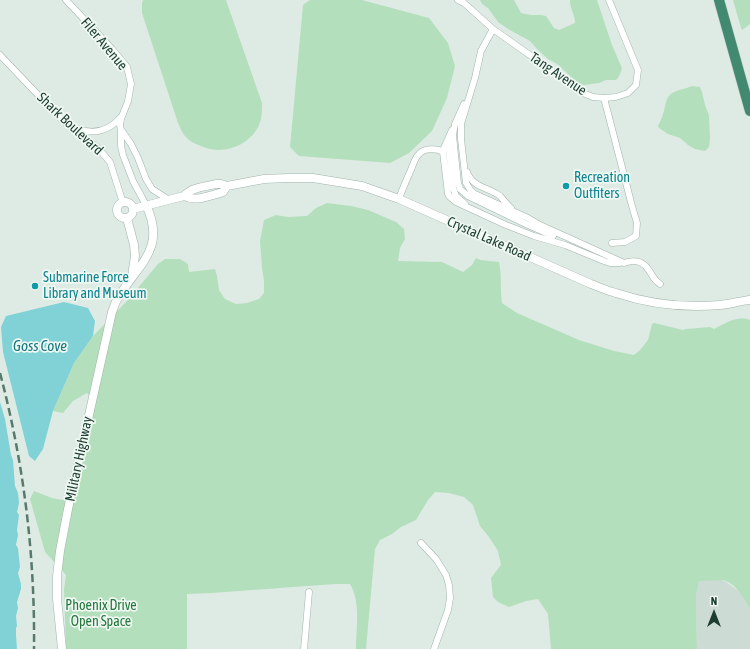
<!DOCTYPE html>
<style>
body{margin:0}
#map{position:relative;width:750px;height:649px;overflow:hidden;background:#deebe4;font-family:"Asap Condensed",sans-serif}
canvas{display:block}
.north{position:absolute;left:694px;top:593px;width:40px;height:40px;-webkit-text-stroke:3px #eff8f2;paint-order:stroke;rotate:0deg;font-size:11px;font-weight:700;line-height:16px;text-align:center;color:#1e3d31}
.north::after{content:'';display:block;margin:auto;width:14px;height:18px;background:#1e3d31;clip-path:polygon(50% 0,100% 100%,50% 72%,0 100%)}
</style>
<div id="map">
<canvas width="750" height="649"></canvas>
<div class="north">N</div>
</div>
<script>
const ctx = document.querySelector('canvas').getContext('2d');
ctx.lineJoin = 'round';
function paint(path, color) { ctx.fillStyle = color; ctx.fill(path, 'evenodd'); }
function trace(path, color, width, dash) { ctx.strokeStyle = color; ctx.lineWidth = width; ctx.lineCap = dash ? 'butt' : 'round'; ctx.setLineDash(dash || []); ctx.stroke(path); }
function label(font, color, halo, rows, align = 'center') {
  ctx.font = font + ' "Asap Condensed",sans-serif'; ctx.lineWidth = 3.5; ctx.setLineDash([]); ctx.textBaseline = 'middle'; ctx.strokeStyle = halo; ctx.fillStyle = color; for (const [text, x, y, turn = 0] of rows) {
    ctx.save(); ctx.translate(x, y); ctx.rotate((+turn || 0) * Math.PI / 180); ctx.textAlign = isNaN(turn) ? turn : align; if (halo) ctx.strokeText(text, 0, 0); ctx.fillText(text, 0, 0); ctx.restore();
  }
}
paint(new Path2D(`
 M 699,580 L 722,580 L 726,582 L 740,592 L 750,609 L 750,649 L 697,649 L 696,595 Z`), '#ccdbd3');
paint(new Path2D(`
 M 143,0 L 226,0 L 262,103 C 262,112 262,121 257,129 C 245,148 221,155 201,146 C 195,144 189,141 185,136 C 182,133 180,127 178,123 L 142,13 L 142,3 Z
 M 310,0 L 362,0 L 429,18 L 448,43 L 455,66 L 447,98 L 432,131 L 409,153 L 390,163 L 299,156 L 290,147 L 303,5 Z
 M 480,0 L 514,0 L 521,13 L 531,15 L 541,15 L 546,16 L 554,28 L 559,30 L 575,23 C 575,14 570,10 570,0 L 597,0 L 612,45 L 621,66 L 622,68 L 620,74 L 618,78 L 616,80 L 606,80 L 599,83 L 584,85 L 579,84 L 557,64 L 548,59 L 537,49 L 530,41 L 508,29 L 498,22 L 488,8 L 482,4 Z
 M 733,0 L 750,0 L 750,24 L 742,30 L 741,28 Z
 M 692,86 L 700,87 L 702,92 L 705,105 L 709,115 L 710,139 L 709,147 L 705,151 L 695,149 L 688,145 L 680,138 L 668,134 L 659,128 L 658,126 C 660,122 662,118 663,114 C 666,106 665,96 674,92 C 680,89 686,89 692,86 Z
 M 327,203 L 351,206 L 368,210 L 396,222 L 404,229 L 405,239 L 400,248 L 398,261 L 442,262 L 463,272 L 472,265 L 476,258 L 480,260 L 499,262 C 502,276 500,289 502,303 L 517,313 L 579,340 L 614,351 L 634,355 L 640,350 L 648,340 L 652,324 L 654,323 L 683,330 L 686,329 L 710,327 L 714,329 C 725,323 738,315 750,320 L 750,609 C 744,599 736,582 722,580 C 714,580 706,581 699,581 L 696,595 L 697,649 L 551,649 L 548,614 L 538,599 L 526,601 L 509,607 L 498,602 L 493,597 L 491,578 L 501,565 L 498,551 L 489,537 L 480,526 L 473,505 L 464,497 L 449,493 L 435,492 L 428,500 L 416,520 L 401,527 L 392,534 L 380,540 L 375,549 L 366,649 L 356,649 C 356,629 361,602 350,584 L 335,584 L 212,593 L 187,594 L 187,649 L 66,649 L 64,589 L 66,575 L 45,552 L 30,499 L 34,491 L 52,498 L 62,500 L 76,488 L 95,403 L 87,393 L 73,401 L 63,413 L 53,411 L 74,363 L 93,336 L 126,302 L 158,264 L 165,259 L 180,259 L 188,264 L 189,272 L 215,269 L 217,276 L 219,290 L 225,299 L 236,304 L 247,303 L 259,299 L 264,293 L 264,281 L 262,268 L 260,241 L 264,220 L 276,215 L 288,217 L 307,216 L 316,208 Z`), '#b4dfbc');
paint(new Path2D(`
 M 64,302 L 88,308 L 95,321 L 93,336 L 74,363 L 53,411 L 43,449 L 35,461 L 29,456 L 3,352 L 1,327 L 6,316 Z
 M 0,402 L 5,419 L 11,455 L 13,460 L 15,486 L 18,493 L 19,503 L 17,512 L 19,515 L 17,530 L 18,535 L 16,545 L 18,548 L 20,567 L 18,573 L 21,584 L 21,589 L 17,602 L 18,608 L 16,616 L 17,626 L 16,628 L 16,635 L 17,649 L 0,649 Z`), '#80d2d7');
const minor = new Path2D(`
 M 66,0 L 112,49 L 127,67 L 131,84 L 128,101 L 121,119 L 120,125 L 121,131 L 121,146 L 123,155 L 133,181 L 146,205
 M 458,0 L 464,3 L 493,29 L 568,82 L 583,93 L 593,97 L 604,98 L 632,206 L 637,223 L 636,236 L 625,242 L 612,243
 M 493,29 L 481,51 L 475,78 L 461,124 L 461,139 L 466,183 L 471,191 L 475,194 L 528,218 L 540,225 L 624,263 C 632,260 642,260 648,269 C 653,275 652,279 660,284
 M 0,55 L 62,120 L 98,148 L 110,162 L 123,203
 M 604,98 L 616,97 L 628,93 L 636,85 L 638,70 L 609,0
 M 464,104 L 455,124 L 453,135 L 458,183 L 460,189 L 468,196 L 528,225 L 553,236
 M 78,129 C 95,135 110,130 121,117
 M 452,130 L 444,148 L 443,152 L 448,194 L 450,197 L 456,202 L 506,225 L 534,236 L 565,245 L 604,261 L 610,263 L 620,263
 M 122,131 L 131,144 L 138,158 L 146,179 L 152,189 L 169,200
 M 448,140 L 453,188 L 456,196 L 465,204
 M 467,172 C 473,188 488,187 500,196 C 504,200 506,204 511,208
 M 399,199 C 402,190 406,181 410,172 C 413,166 414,159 419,154 C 424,148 437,148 443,152
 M 421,543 L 436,559 L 446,575 L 449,585 L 450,598 L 448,610 L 434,649
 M 304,649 L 309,592`);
const tertiary = new Path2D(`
 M 184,196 C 196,202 207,196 220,193 L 223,192 L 227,186
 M117 210a8 8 0 1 1 16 0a8 8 0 1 1-16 0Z
 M 133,209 L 184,196 C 192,187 205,187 216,184 L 221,184 L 227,186 L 264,179 L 288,178 L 313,178 L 362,186 L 399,199 L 591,284 C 599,287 608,291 616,293 C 649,304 686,308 720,305 C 730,304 740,301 750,300
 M 127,218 L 134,245 L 135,256 L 132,276
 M 62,649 L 57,599 L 57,576 L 60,551 L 68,509 L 112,312 C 114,308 115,302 118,298 C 138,264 167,249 146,205`);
const trunk = new Path2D(`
 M 719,0 L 750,111`);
trace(minor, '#a1b3ab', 7);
trace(tertiary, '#a1b3ab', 9);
trace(trunk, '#bcc5c1', 11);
trace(minor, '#fff', 6);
trace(tertiary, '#fff', 8);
trace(trunk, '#428972', 10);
trace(new Path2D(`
 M 0,373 C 24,464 35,555 34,649`), '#58796d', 2.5, [8, 4]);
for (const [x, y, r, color] of [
 [566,186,4,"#0f9aa8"],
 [35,286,4,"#0f9aa8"]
]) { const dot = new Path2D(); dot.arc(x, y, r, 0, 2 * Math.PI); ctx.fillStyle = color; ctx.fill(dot); trace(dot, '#eff8f2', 1.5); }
label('14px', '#1e3d31', '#eff8f2', [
 ["Filer Avenue",104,44,50],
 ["Tang Avenue",558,74,34],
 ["Shark Boulevard",70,124,43],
 ["Crystal Lake Road",489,239,24],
 ["Military Highway",79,459,-78]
]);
label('14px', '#0d838f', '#eff8f2', [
 ["Recreation",574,178],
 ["Outfiters",574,194],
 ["Submarine Force",43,278],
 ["Library and Museum",43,294]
], 'left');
label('14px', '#24773c', '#eff8f2', [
 ["Phoenix Drive",101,606],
 ["Open Space",101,622]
]);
label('italic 15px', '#13777e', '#eff8f2', [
 ["Goss Cove",40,346]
]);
</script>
